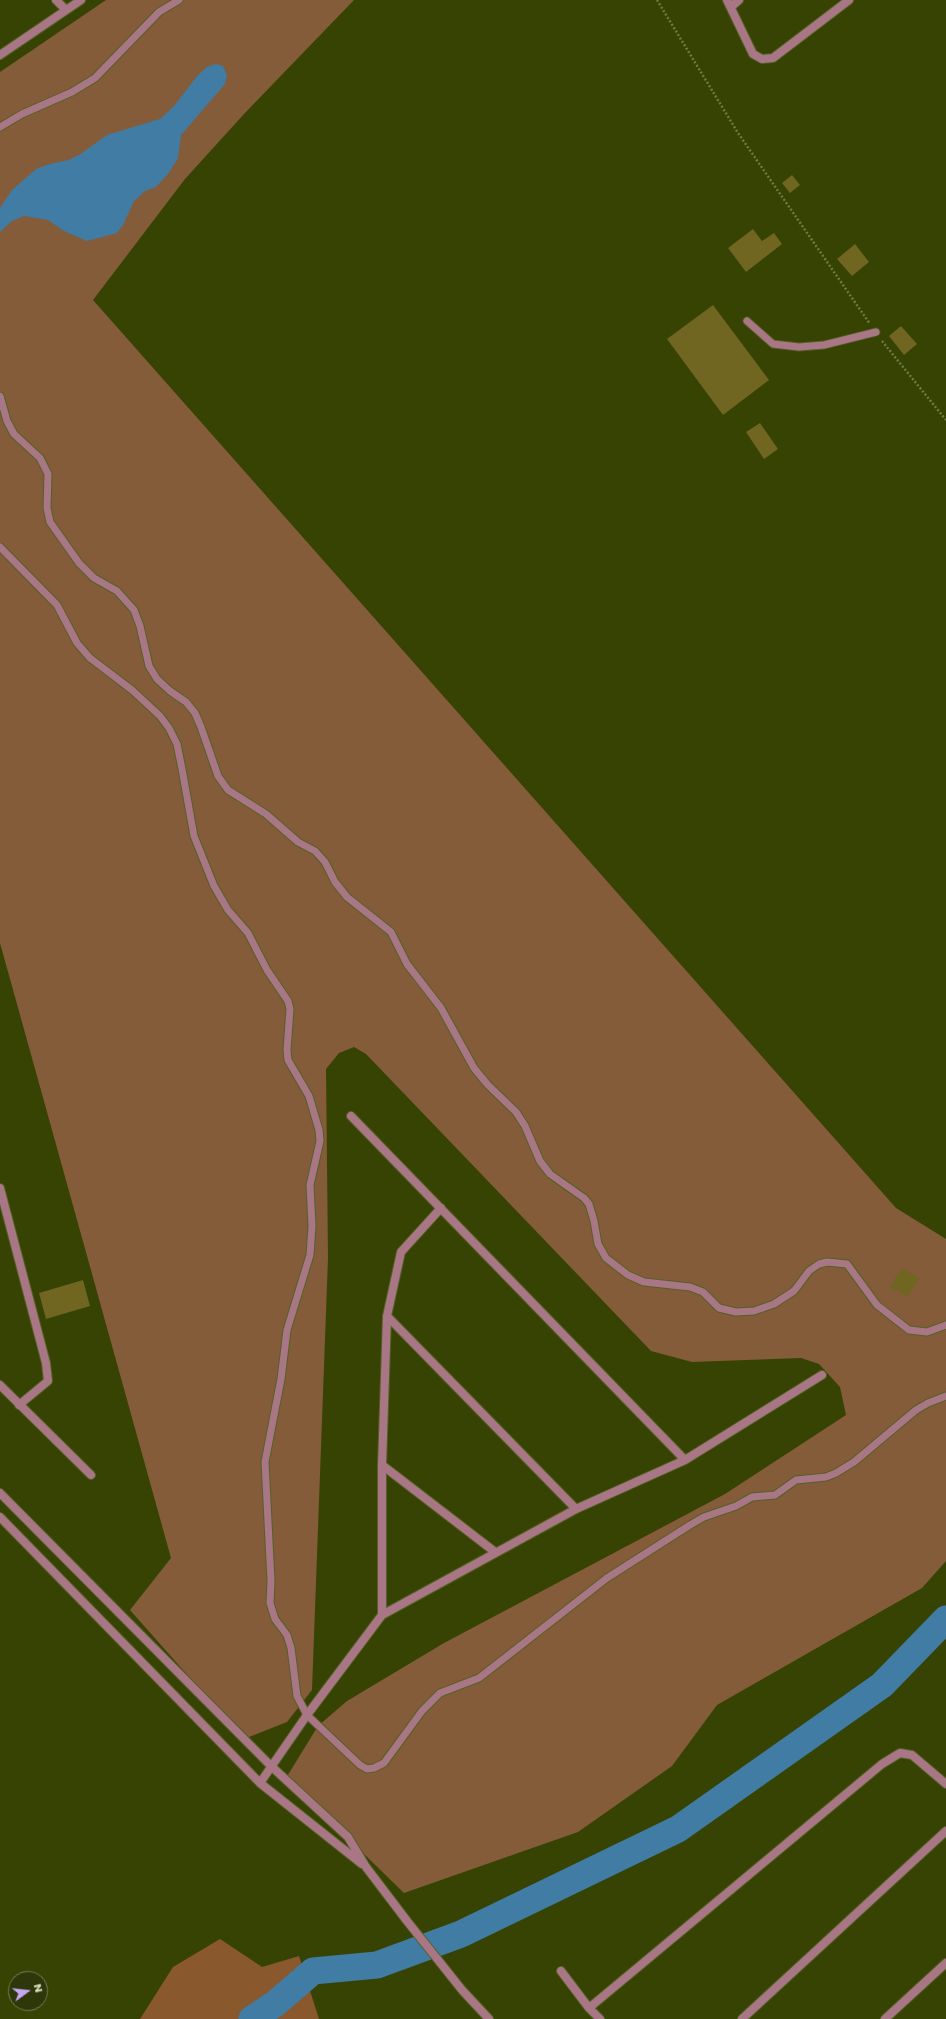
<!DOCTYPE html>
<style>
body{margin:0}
#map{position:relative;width:946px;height:2019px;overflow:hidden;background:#374302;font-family:Poppins,sans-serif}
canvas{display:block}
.north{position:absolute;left:8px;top:1971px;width:40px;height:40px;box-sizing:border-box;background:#2e3709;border:1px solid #727b53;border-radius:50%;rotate:75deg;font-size:11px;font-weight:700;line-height:16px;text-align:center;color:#d9e2c3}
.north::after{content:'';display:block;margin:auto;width:14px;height:18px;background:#c2a8f2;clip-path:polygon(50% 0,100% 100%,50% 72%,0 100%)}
</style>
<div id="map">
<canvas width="946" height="2019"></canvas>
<div class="north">N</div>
</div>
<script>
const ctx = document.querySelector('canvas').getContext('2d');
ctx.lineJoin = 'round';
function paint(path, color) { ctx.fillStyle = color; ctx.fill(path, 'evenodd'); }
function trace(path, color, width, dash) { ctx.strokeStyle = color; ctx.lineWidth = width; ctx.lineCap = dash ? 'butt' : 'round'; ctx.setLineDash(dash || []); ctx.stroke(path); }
paint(new Path2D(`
 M 106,0 L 354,0 L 244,114 L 185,179 L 93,300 L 896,1208 L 946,1239 L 946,1561 L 922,1588 L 717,1705 L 672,1766 L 578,1832 L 404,1893 L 286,1778 L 318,1726 L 347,1701 L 444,1643 L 725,1494 L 846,1415 L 840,1387 L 819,1364 L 801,1358 L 692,1362 L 651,1351 L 366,1054 L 354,1047 L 339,1053 L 326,1069 L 328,1258 L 312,1690 L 287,1722 L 244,1739 L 130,1610 L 171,1558 L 0,943 L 0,72 Z`), '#845c3a');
paint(new Path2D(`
 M 220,1939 L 262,1967 L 299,1956 L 319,2019 L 140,2019 L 173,1967 Z`), '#89582c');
paint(new Path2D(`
 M 215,64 L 223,66 L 227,75 L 225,84 L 181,135 L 178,158 L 168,174 L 156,187 L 145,191 L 134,201 L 123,225 L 117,233 L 87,241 L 64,231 L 48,220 L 24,216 L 12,221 L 0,232 L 0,208 L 12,190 L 36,169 L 50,164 L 68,160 L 79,155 L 107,135 L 160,119 L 174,106 L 198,75 L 207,67 Z`), '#407ca4');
trace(new Path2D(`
 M 252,2019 L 276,2003 L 313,1971 L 377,1965 L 461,1934 L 678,1829 L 882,1685 L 946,1619`), '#407ca4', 27);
paint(new Path2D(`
 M 792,175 L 800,185 L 790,193 L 782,183 Z
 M 753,229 L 762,241 L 774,233 L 782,244 L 746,272 L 728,248 Z
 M 855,244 L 869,262 L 852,276 L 837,259 Z
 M 713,305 L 769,380 L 723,415 L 667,339 Z
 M 901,326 L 917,344 L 904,355 L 889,336 Z
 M 760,423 L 778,449 L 764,459 L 746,432 Z
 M 901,1268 L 919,1278 L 908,1297 L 890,1287 Z
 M 83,1280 L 90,1306 L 46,1319 L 39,1293 Z`), '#706521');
const service = new Path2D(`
 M 0,127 L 22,114 L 72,92 L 95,78 L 159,12 L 179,0
 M 747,321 L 773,344 L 799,347 L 824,345 L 876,332
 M 0,396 L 7,421 L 14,434 L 40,458 L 48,474 L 47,508 L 50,522 L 79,563 L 94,578 L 117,591 L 134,610 L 140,626 L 149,666 L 157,679 L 170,691 L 186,702 L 195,713 L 201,727 L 218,776 L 228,790 L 266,814 L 298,842 L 315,851 L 325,862 L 335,882 L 347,897 L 391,932 L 407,964 L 441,1008 L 474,1068 L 488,1085 L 516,1112 L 525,1126 L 540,1161 L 550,1174 L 584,1198 L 589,1204 L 594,1221 L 598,1244 L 606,1258 L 628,1275 L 644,1282 L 690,1287 L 703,1292 L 719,1308 L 736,1312 L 754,1311 L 774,1304 L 794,1291 L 809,1271 L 819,1264 L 827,1262 L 847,1264 L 877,1305 L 909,1330 L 927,1332 L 946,1325
 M 0,547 L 57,605 L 77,643 L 90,658 L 132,690 L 160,716 L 169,728 L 177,744 L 182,769 L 194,836 L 214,886 L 228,910 L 248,933 L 267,970 L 288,1001 L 290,1009 L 287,1050 L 288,1060 L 309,1096 L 319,1130 L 320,1141 L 310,1185 L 312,1226 L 310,1255 L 287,1330 L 281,1379 L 265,1462 L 271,1581 L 270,1603 L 275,1619 L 287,1635 L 291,1648 L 297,1696 L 307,1715 L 360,1765 L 367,1769 L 374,1768 L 384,1763 L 422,1711 L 440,1693 L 479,1678 L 607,1578 L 690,1525 L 704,1517 L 736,1506 L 752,1497 L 775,1495 L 796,1480 L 826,1477 L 836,1473 L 854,1462 L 916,1410 L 928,1403 L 946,1396`);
const minor = new Path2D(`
 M 56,0 L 65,9
 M 727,0 L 753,54 L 762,59 L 773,58 L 849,0
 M 731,7 L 739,0
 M 0,55 L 81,0
 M 351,1116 L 685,1460
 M 0,1188 L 46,1363 L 48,1381 L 19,1405
 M 387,1316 L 576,1509
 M 0,1385 L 91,1475
 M 382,1465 L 495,1552
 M 0,1493 L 271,1766 L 348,1837 L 366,1867 L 407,1921 L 462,1990 L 489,2019
 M 0,1517 L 260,1783 L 362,1864
 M 382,1615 L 382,1465 L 387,1316 L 401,1252 L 441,1208
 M 260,1783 L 307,1715 L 382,1615 L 576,1509 L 685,1460 L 822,1375
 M 561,1971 L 589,2008 L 600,2019
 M 589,2008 L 882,1764 L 900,1753 L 912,1755 L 946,1784
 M 742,2019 L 946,1831
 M 885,2019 L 946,1963`);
trace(service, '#546025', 9);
trace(minor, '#546025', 10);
trace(new Path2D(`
 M 657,0 L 738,133 L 870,324
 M 882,341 L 946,420`), '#6f7a45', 2.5, [2, 2]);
trace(service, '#a97685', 7);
trace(minor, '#a97685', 8);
</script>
